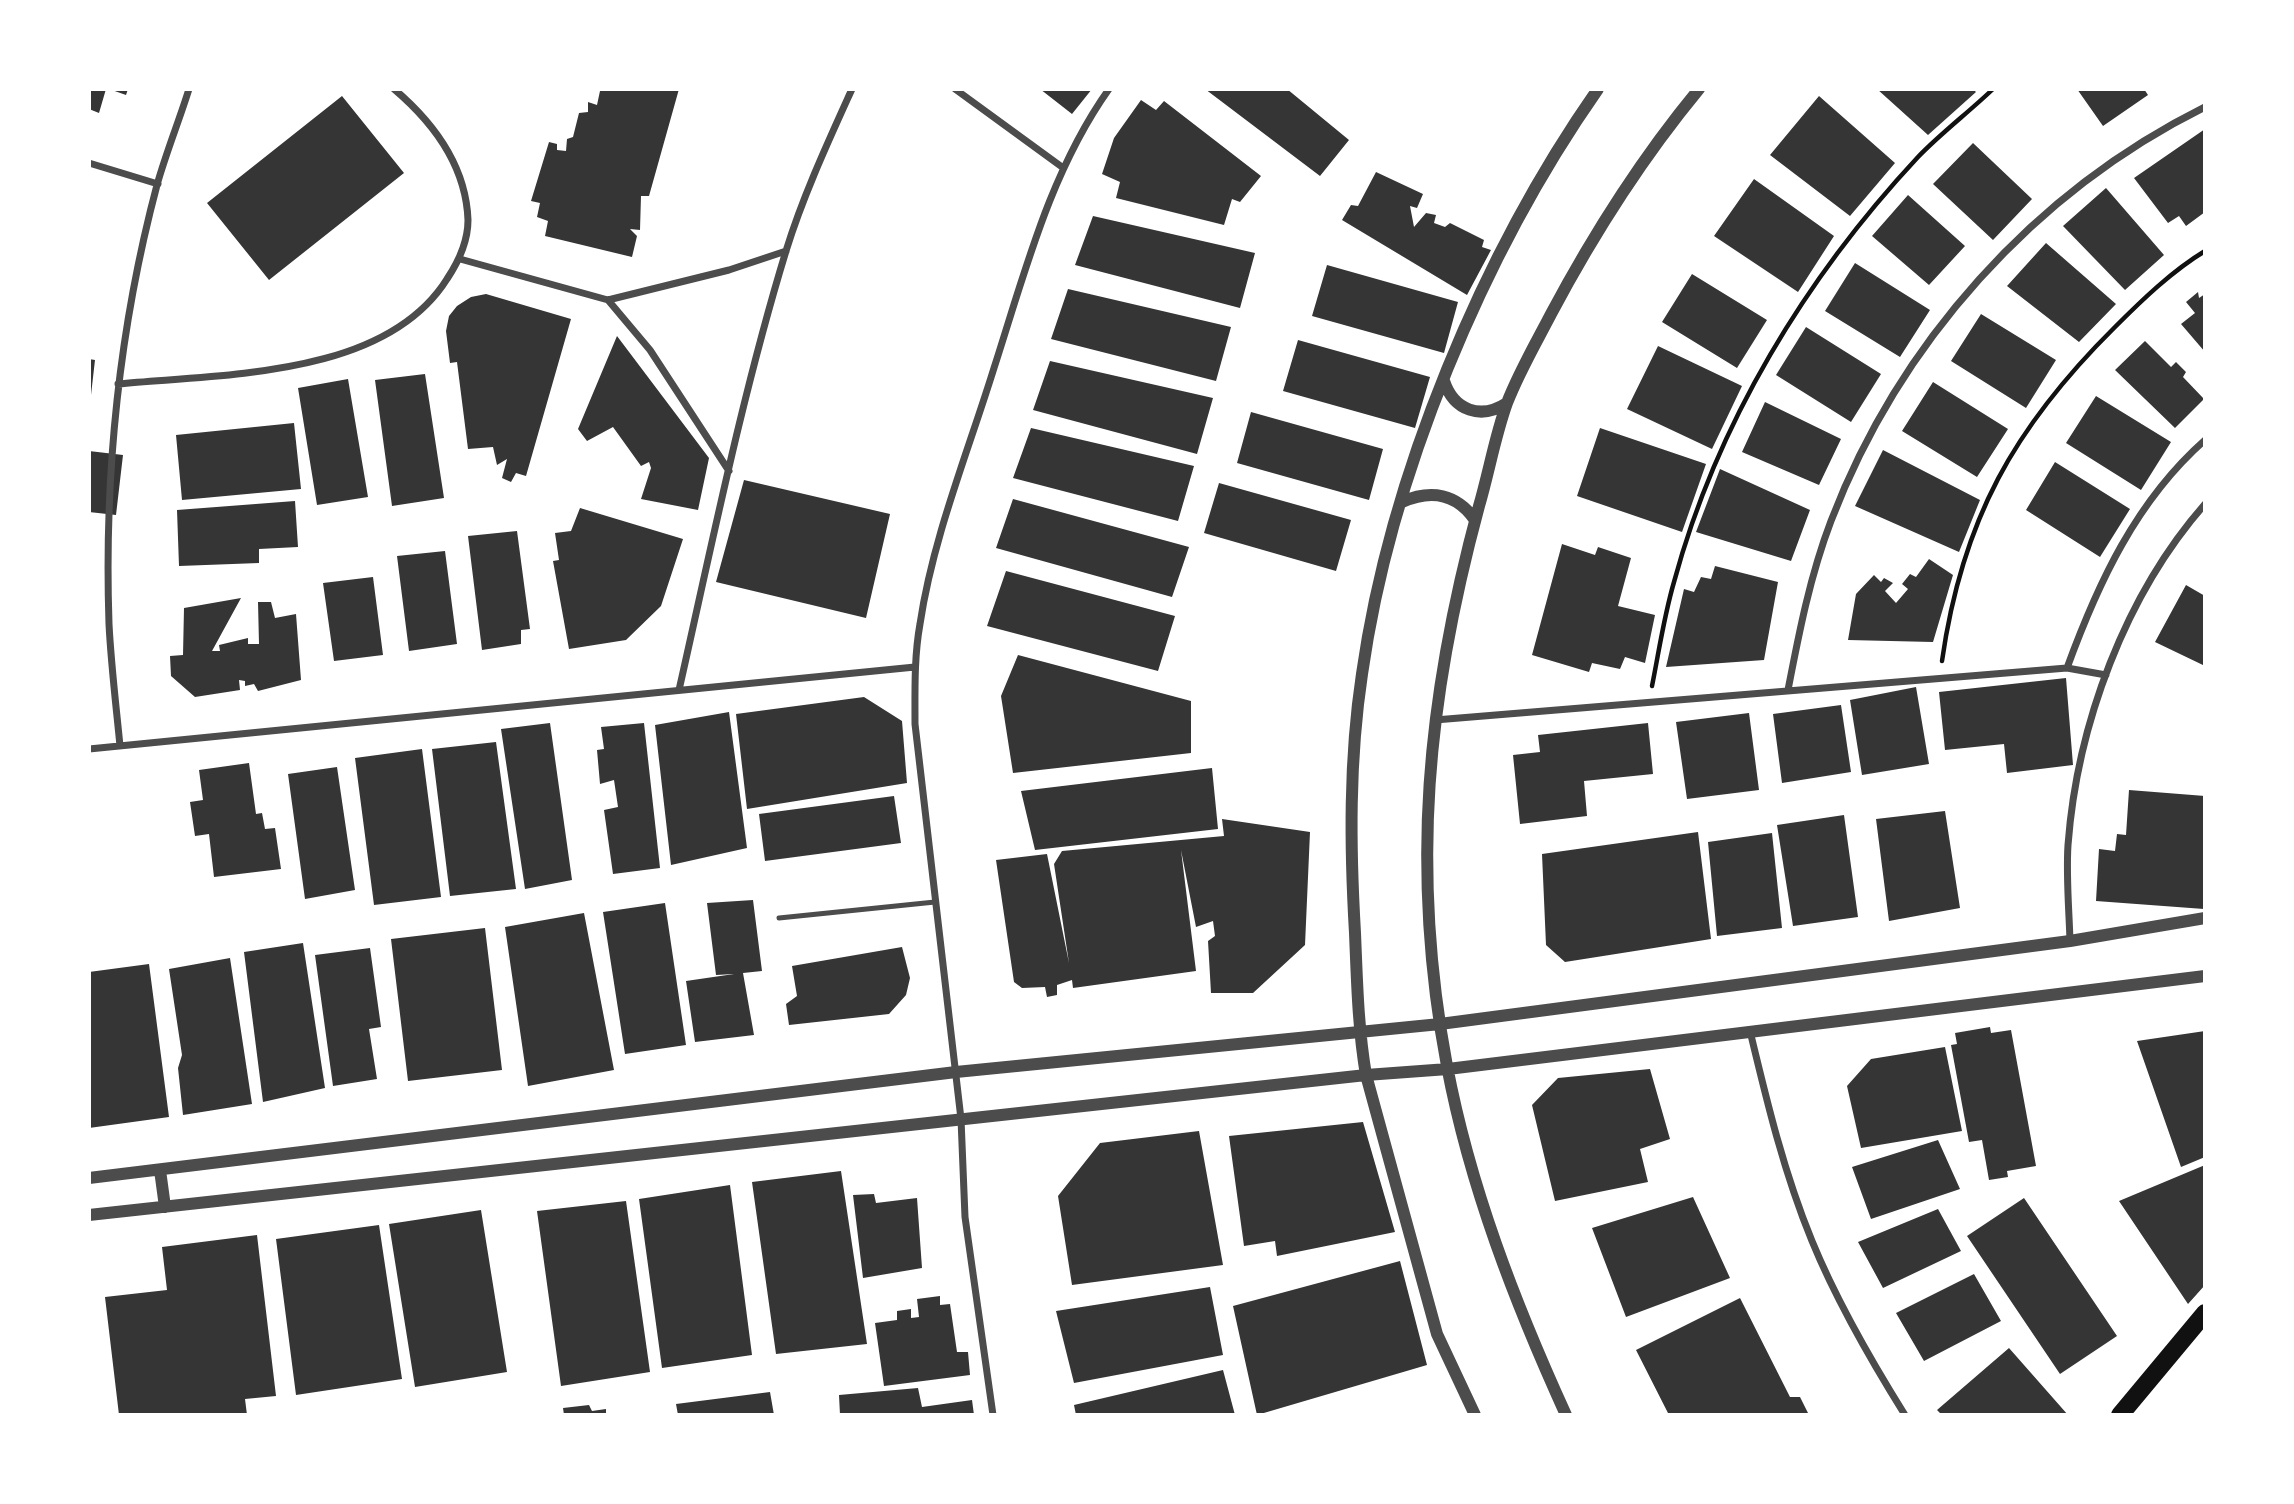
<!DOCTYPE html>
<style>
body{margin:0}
#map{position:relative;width:2294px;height:1504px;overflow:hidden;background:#fff;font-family:Inter,sans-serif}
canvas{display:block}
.frame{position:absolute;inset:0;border:91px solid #fff;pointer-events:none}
</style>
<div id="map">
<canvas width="2294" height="1504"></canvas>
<div class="frame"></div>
</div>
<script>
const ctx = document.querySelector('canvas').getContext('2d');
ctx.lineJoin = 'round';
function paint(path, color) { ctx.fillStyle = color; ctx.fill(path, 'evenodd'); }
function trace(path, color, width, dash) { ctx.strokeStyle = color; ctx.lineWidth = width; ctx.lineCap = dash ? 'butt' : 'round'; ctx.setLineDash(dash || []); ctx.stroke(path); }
paint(new Path2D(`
 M 89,89 L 106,89 L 99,113 L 89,109 Z
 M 109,89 L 128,89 L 126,95 Z
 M 609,89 L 679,89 L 649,196 L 641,196 L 640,230 L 630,229 L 637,236 L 632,257 L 545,236 L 548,221 L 537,217 L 540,203 L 531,201 L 549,142 L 557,144 L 557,150 L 566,151 L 567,139 L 573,137 L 579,113 L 588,112 L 588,102 L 597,105 L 600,91 Z
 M 1040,89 L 1092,89 L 1072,114 Z
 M 1205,89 L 1287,89 L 1349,140 L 1320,176 Z
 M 1877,89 L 1973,89 L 1976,92 L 1928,135 Z
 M 2077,89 L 2144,89 L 2148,95 L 2103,126 Z
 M 342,96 L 404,173 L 269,280 L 207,203 Z
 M 1819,96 L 1895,163 L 1850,216 L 1770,155 Z
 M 1141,100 L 1156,110 L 1164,101 L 1261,176 L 1240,202 L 1232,199 L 1224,225 L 1116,198 L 1120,182 L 1102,174 L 1114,138 Z
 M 2205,129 L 2205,212 L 2186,226 L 2179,216 L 2168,223 L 2134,178 Z
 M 1973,143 L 2032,199 L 1993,240 L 1933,184 Z
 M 1376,172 L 1423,194 L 1417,208 L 1410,206 L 1414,227 L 1426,213 L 1436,215 L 1434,223 L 1445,227 L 1450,223 L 1484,240 L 1482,247 L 1491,250 L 1467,295 L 1342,220 L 1351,205 L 1358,206 Z
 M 1754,179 L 1834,236 L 1798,292 L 1714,236 Z
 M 2106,188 L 2164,255 L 2125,290 L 2063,226 Z
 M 1908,195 L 1965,246 L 1929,285 L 1872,236 Z
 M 1093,216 L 1255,253 L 1240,308 L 1075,265 Z
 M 2046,243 L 2116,304 L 2079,342 L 2007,286 Z
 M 1855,263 L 1930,310 L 1900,357 L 1825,311 Z
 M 1327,265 L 1458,302 L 1444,353 L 1312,316 Z
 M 1692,274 L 1767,320 L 1737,368 L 1662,322 Z
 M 1068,289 L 1231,327 L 1216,381 L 1051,339 Z
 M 2198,292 L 2199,298 L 2205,294 L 2205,352 L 2181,324 L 2195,313 L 2186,302 Z
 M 486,294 L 571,319 L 526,476 L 516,473 L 511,482 L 502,478 L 507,459 L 497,465 L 493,447 L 468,449 L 457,362 L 450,363 L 446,331 L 449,316 L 457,306 L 471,297 Z
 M 1981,314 L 2056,360 L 2026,408 L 1951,361 Z
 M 1806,327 L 1881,374 L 1851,422 L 1776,375 Z
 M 617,336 L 709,458 L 698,510 L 641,499 L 651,468 L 649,462 L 641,466 L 613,427 L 587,441 L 578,429 Z
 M 1298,340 L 1430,377 L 1415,428 L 1283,391 Z
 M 2145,341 L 2171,367 L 2176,362 L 2186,372 L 2183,377 L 2204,399 L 2175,428 L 2115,370 Z
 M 1658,346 L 1742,386 L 1712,449 L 1627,409 Z
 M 89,359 L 95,360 L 91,395 L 89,395 Z
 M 1050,361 L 1213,398 L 1197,454 L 1033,410 Z
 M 425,374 L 444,498 L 392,506 L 375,380 Z
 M 348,379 L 368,497 L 317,505 L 298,388 Z
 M 1933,382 L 2008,429 L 1977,477 L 1902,431 Z
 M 2096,396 L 2171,442 L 2141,490 L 2066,443 Z
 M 1765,402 L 1841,439 L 1819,485 L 1742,452 Z
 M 1251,412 L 1383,449 L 1369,500 L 1237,463 Z
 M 294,423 L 301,489 L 182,500 L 176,435 Z
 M 1031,428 L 1194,466 L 1178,521 L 1013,478 Z
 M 1600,428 L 1706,464 L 1682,532 L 1577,496 Z
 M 1883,450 L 1980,500 L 1959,552 L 1855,506 Z
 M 89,451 L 123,455 L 116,515 L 89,512 Z
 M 2055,462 L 2130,509 L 2100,557 L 2026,510 Z
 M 1720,469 L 1810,510 L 1791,561 L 1696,532 Z
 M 744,480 L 890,514 L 866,618 L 716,582 Z
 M 1219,483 L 1351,520 L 1336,571 L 1204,533 Z
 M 1013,499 L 1189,547 L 1172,597 L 996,548 Z
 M 295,501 L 298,547 L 259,549 L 259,563 L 179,566 L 177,510 Z
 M 580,508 L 683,539 L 661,606 L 626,640 L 569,649 L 553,561 L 559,560 L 555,533 L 571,531 Z
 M 517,531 L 530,629 L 521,630 L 521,644 L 482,650 L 468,536 Z
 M 1562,544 L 1595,555 L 1598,547 L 1631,558 L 1618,606 L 1655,615 L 1645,663 L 1625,657 L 1620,669 L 1592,663 L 1589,672 L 1532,655 Z
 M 445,551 L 457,644 L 409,651 L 397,556 Z
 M 1929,559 L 1953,575 L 1933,642 L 1848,640 L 1856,594 L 1874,575 L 1881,582 L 1884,578 L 1893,583 L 1885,591 L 1896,603 L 1908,589 L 1902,584 L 1910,574 L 1916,577 Z
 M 1715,566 L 1778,582 L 1764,660 L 1666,667 L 1684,589 L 1694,592 L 1701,577 L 1711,579 Z
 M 1006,571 L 1175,616 L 1158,671 L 987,626 Z
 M 373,577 L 383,655 L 334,661 L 323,583 Z
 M 2186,585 L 2205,596 L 2205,666 L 2155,642 Z
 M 241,598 L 212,651 L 220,651 L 219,645 L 248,638 L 248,644 L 259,644 L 258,602 L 271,602 L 275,618 L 296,614 L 301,680 L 258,691 L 254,684 L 245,686 L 245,681 L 239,680 L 240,690 L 195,697 L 171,676 L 170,656 L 183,655 L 184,608 Z
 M 1018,655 L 1191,701 L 1191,753 L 1013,773 L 1001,696 Z
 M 2066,678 L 2073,765 L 2007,773 L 2004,744 L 1945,750 L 1939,692 Z
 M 1916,687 L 1929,764 L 1862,775 L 1850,700 Z
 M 864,697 L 902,721 L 907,783 L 747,809 L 736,714 Z
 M 1841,705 L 1851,772 L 1782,783 L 1773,714 Z
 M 729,712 L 747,848 L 671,865 L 655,725 Z
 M 1749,713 L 1759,790 L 1687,799 L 1676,722 Z
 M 550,723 L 572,880 L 525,889 L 501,729 Z
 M 644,723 L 660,868 L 613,874 L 604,810 L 618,807 L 614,780 L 600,784 L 597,750 L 604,749 L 601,727 Z
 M 1648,723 L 1653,774 L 1584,781 L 1587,816 L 1520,824 L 1513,755 L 1540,752 L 1538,735 Z
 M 496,742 L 516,889 L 450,896 L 432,749 Z
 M 422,749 L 441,897 L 374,905 L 355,758 Z
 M 249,763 L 256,814 L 262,813 L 265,829 L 275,828 L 281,869 L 214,877 L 209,834 L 195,836 L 190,802 L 203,800 L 199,770 Z
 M 337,767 L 355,890 L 305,899 L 288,774 Z
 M 1212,768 L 1218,829 L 1035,850 L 1021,791 Z
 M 2129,790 L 2205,796 L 2204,909 L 2096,901 L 2099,849 L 2115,851 L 2117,834 L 2126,835 Z
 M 894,796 L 901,843 L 765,861 L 759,814 Z
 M 1945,811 L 1960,908 L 1889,921 L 1876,819 Z
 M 1844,815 L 1858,917 L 1793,926 L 1777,825 Z
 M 1222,819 L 1310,832 L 1305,945 L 1253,993 L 1211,993 L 1208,941 L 1215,936 L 1213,921 L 1196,927 L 1181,850 L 1196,971 L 1073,988 L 1072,980 L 1057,985 L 1057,995 L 1047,997 L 1045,987 L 1022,988 L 1014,982 L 996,860 L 1047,854 L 1069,963 L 1054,864 L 1062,851 L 1224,836 Z
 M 1698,832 L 1711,939 L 1565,962 L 1546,945 L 1542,854 Z
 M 1772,833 L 1782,928 L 1717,936 L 1708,842 Z
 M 753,900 L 762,971 L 743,973 L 754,1035 L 695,1042 L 686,981 L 734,974 L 716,975 L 707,903 Z
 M 665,903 L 686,1045 L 625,1054 L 603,912 Z
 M 584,913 L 614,1070 L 528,1086 L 505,927 Z
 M 485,928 L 502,1070 L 408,1081 L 391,939 Z
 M 303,943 L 325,1088 L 263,1102 L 244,952 Z
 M 902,947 L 910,978 L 906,995 L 889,1014 L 789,1025 L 786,1004 L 797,996 L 792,966 Z
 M 370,948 L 381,1027 L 369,1029 L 377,1079 L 333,1086 L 315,955 Z
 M 230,958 L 252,1104 L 183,1115 L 178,1068 L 182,1055 L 169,969 Z
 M 149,964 L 169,1117 L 89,1128 L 89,972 Z
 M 1990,1027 L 1991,1033 L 2011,1030 L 2036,1166 L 2007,1171 L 2008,1177 L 1989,1180 L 1982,1140 L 1969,1142 L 1951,1045 L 1957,1044 L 1955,1033 Z
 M 2205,1031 L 2205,1157 L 2181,1167 L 2137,1041 Z
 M 1945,1047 L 1962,1131 L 1861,1148 L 1847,1086 L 1871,1059 Z
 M 1650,1069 L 1670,1139 L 1640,1149 L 1648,1182 L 1555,1201 L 1532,1105 L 1558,1078 Z
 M 1363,1122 L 1395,1232 L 1277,1256 L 1275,1241 L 1244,1246 L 1229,1136 Z
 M 1199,1131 L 1223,1265 L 1072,1285 L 1058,1196 L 1100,1143 Z
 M 1938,1140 L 1960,1189 L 1871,1219 L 1852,1167 Z
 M 2205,1165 L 2205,1285 L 2188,1304 L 2119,1201 Z
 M 841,1171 L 867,1344 L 776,1354 L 752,1182 Z
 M 730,1185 L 752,1355 L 662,1368 L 639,1199 Z
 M 874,1194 L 876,1203 L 917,1198 L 922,1268 L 863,1278 L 853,1195 Z
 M 1693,1197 L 1730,1278 L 1626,1317 L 1592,1228 Z
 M 2024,1198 L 2117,1336 L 2060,1374 L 1967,1236 Z
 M 626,1201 L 650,1372 L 561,1386 L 537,1211 Z
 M 1938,1209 L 1961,1251 L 1883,1288 L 1858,1242 Z
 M 481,1210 L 507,1372 L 415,1387 L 389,1224 Z
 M 379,1225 L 402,1379 L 296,1395 L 276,1239 Z
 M 257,1235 L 276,1396 L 245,1399 L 247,1415 L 119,1415 L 105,1297 L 167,1290 L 162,1247 Z
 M 1400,1261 L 1427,1365 L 1257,1415 L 1233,1306 Z
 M 1974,1274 L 2001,1321 L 1924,1361 L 1896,1313 Z
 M 1210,1287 L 1223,1355 L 1074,1383 L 1056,1311 Z
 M 940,1296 L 940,1305 L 950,1304 L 957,1352 L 968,1352 L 970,1375 L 884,1386 L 875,1323 L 897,1320 L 897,1311 L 911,1309 L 911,1318 L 919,1317 L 917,1299 Z
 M 1740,1298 L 1790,1397 L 1800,1397 L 1809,1415 L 1669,1415 L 1636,1350 Z
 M 2009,1348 L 2068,1415 L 1942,1415 L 1937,1410 Z
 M 1223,1370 L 1235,1415 L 1076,1415 L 1074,1405 Z
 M 918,1388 L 922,1407 L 972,1400 L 974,1415 L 840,1415 L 839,1395 Z
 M 770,1392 L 774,1415 L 678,1415 L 676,1404 Z
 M 589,1405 L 592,1411 L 606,1409 L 606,1415 L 564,1415 L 563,1408 Z`), '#353535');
trace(new Path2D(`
 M 1942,661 C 1962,520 2014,427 2115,327 C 2142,300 2172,271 2205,251
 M 1652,686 C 1659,651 1664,616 1674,582 C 1717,423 1806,277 1918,157 C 1941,133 1969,112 1993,89`), '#111', 4.5);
trace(new Path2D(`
 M 779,918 L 935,902`), '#4c4c4c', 5);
trace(new Path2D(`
 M 955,89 L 1062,167
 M 89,163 L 158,184
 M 460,259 L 608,300 L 729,270 L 786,251
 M 608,300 L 650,350 L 729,471
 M 118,384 C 221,374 385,378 447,279 C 459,261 468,242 468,220 C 466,166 434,123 394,89
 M 2067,668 C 2098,583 2136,501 2205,440
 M 679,690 C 712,544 742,395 786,251 C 803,196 828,142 852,89
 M 1788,690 C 1799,633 1810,576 1831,521 C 1899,343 2034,192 2205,107
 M 1435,720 L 2067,668 L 2106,675
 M 120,746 C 116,705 111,664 109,624 C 104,476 119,328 157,185 C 166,153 179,121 189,89
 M 89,749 L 915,667
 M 2070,941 C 2069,909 2066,876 2068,845 C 2077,725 2125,595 2205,504
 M 1750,1031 C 1767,1102 1784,1173 1812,1241 C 1837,1302 1870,1359 1905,1415
 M 993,1415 L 965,1217 L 961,1119 L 915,724 C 915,691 914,657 920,624 C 933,537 968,452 994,368 C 1025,272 1050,172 1109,89`), '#4c4c4c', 7);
trace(new Path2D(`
 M 1444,381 C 1454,411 1481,420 1507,403
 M 1402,502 C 1431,489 1457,494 1475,520
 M 160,1170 L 165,1207
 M 89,1178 L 956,1072 L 1440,1024 L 2070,941 L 2205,918
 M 89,1215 L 1366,1075 L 1448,1069 L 2205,976
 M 1475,1415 L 1437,1334 L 1366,1075 C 1358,1028 1357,981 1355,933 C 1350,847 1349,760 1362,674 C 1390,476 1483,253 1598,89
 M 1566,1415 C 1515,1303 1470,1187 1447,1066 C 1410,869 1427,698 1479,506 C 1489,472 1495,436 1507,403 C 1519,372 1536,343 1551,314 C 1593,235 1642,158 1699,89`), '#4c4c4c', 12);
trace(new Path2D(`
 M 2120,1415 L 2205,1313`), '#111', 18);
</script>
